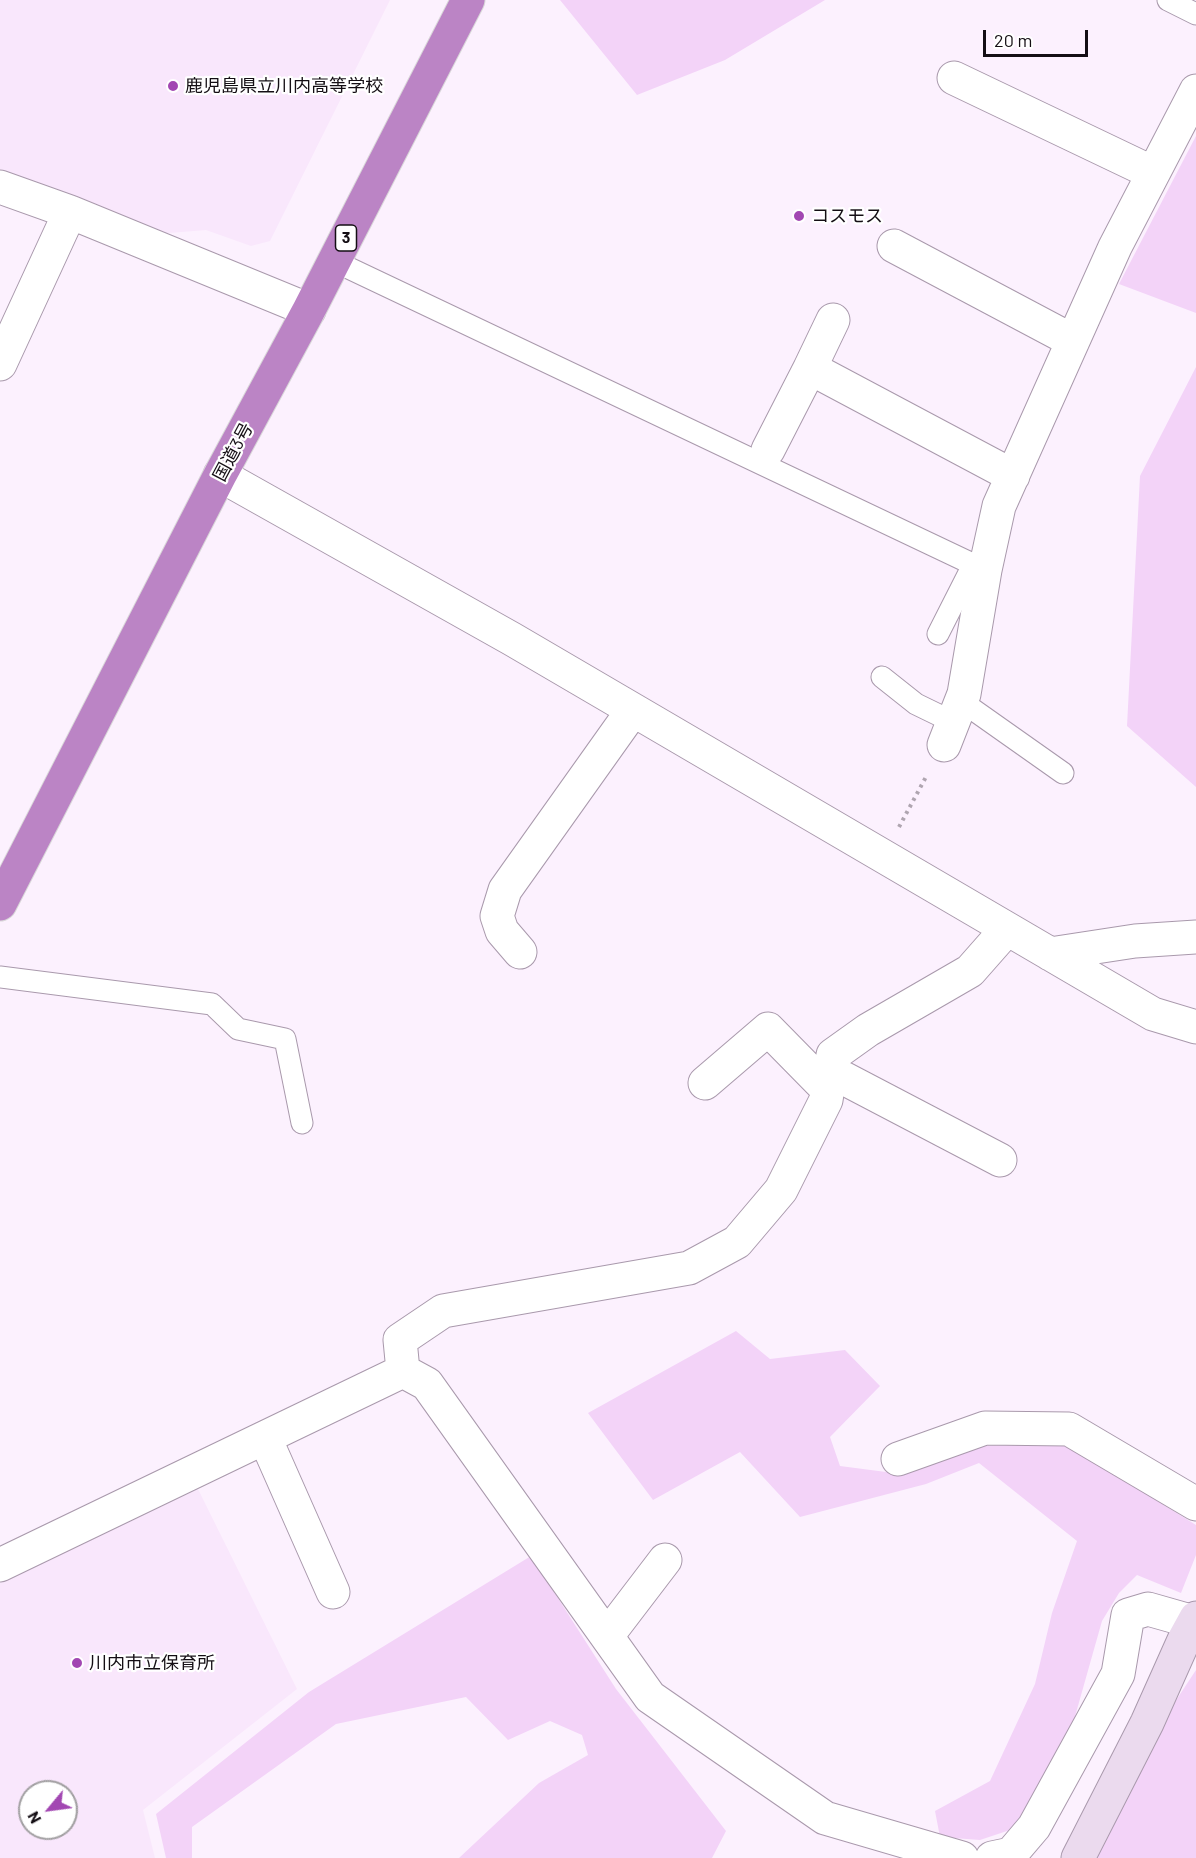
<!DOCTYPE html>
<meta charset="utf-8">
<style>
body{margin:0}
#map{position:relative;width:1196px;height:1858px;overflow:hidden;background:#fcf1fe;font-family:Barlow,sans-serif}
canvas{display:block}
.north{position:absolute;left:18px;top:1780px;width:60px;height:60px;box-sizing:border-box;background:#fff;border:2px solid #a19fa1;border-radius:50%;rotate:241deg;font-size:16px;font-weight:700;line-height:24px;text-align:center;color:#140e14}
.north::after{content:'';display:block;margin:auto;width:21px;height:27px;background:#a247b2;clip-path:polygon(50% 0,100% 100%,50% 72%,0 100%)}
.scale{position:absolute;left:983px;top:30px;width:105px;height:27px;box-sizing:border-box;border:3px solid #140e14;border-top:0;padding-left:8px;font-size:18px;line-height:21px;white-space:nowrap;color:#140e14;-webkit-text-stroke:4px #fff;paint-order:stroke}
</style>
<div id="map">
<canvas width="1196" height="1858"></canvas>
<div class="north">N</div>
<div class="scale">20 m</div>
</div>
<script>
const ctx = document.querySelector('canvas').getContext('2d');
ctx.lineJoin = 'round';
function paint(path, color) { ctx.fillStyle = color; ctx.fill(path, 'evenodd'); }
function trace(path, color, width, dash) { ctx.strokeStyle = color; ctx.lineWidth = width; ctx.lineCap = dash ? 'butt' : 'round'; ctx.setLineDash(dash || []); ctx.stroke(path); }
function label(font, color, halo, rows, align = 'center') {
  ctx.font = font + ' Barlow,"Noto Sans JP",sans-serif'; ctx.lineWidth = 4.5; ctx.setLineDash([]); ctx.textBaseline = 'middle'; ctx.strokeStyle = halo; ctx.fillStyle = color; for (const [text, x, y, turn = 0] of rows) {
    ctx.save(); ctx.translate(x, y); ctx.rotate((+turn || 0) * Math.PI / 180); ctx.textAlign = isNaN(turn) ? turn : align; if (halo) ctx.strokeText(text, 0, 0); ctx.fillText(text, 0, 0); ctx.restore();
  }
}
paint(new Path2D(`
 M 0,0 L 390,0 L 270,241 L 251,246 L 206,230 L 156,234 L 0,173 Z
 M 198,1489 L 297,1689 L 143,1810 L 155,1858 L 0,1858 L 0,1583 ZM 30,1792 L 66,1792 L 66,1828 L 30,1828 Z`), '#f9e7fc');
paint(new Path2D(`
 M 560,0 L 825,0 L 725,60 L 637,95 Z
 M 1196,136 L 1196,313 L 1119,284 Z
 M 1196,367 L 1196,787 L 1127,726 L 1140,476 Z
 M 736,1331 L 770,1359 L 845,1350 L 880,1386 L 830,1437 L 840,1466 L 886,1472 L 978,1446 L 1066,1444 L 1196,1525 L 1196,1555 L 1181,1593 L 1137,1575 L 1119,1593 L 1102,1621 L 1074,1720 L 1016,1828 L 980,1840 L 940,1837 L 935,1811 L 990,1781 L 1035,1684 L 1052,1613 L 1077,1541 L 979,1463 L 926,1484 L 800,1517 L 740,1452 L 653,1500 L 588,1413 Z
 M 531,1556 L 616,1689 L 726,1831 L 712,1858 L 459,1858 L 539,1783 L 588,1755 L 582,1735 L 550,1721 L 508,1740 L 466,1697 L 336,1724 L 192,1827 L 192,1858 L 166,1858 L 156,1814 L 309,1692 Z
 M 1196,1670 L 1196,1858 L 1072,1858 Z`), '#f3d3f8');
const lane = new Path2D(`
 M 1168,0 L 1196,14
 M 334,261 L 985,570
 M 938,634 L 973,565
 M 882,677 L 916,704 L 953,722
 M 961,701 L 1063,773
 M 0,977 L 212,1004 L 238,1029 L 285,1039 L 302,1123`);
const street = new Path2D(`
 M 954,78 L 1153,173
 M 0,187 L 70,212 L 309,310
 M 894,246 L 1073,341
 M 833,320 L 810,368 L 1013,476
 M 0,364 L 70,212
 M 768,450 L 810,368
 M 220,475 L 512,639 L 1153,1014 L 1196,1027
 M 944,745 L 964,694 L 985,570 L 999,506 L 1115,247 L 1196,91
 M 520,952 L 502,931 L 497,916 L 505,890 L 633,710
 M 1050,954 L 1135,941 L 1196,937
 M 830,1071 L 1000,1160
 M 705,1083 L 768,1029 L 827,1089
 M 403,1371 L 400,1340 L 443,1311 L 689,1268 L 737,1242 L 781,1190 L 826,1100 L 833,1055 L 868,1030 L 970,971 L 1007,929
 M 265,1438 L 333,1592
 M 898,1459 L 985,1428 L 1069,1429 L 1196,1504
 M 0,1565 L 403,1371 L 427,1384 L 650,1697 L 825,1818 L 962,1858
 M 607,1636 L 665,1560
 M 992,1858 L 1011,1854 L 1034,1827 L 1118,1674 L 1128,1615 L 1148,1609 L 1194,1622`);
const secondary = new Path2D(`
 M 1078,1858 L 1147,1723 L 1185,1638 L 1196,1618`);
const highway = new Path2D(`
 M 0,904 L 220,475 L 309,310 L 468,0`);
trace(lane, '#a999ac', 23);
trace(street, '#a999ac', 35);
trace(secondary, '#a999ac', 35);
trace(highway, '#d9d8d9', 35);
trace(new Path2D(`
 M 899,827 L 927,775`), '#afa5b0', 4, [3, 4.5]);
trace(lane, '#fff', 21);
trace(street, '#fff', 33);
trace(secondary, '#ebdaee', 33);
trace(highway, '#bb84c5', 33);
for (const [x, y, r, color] of [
 [173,86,6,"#a247b2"],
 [799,216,6,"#a247b2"],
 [77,1663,6,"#a247b2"]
]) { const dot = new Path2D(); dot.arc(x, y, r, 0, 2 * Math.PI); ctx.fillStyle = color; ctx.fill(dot); trace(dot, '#fff', 2); }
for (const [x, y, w] of [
 [346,238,21]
]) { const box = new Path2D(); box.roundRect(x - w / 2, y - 13, w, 26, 4.5); ctx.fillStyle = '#fff'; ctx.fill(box); trace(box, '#140e14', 1.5); }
label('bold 16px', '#140e14', null, [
 ["3",346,238]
]);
label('18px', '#140e14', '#fff', [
 ["鹿児島県立川内高等学校",185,86],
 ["コスモス",811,216],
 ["川内市立保育所",89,1663]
], 'left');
label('18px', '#140e14', '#fff', [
 ["国道3号",233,452,-62]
]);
</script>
